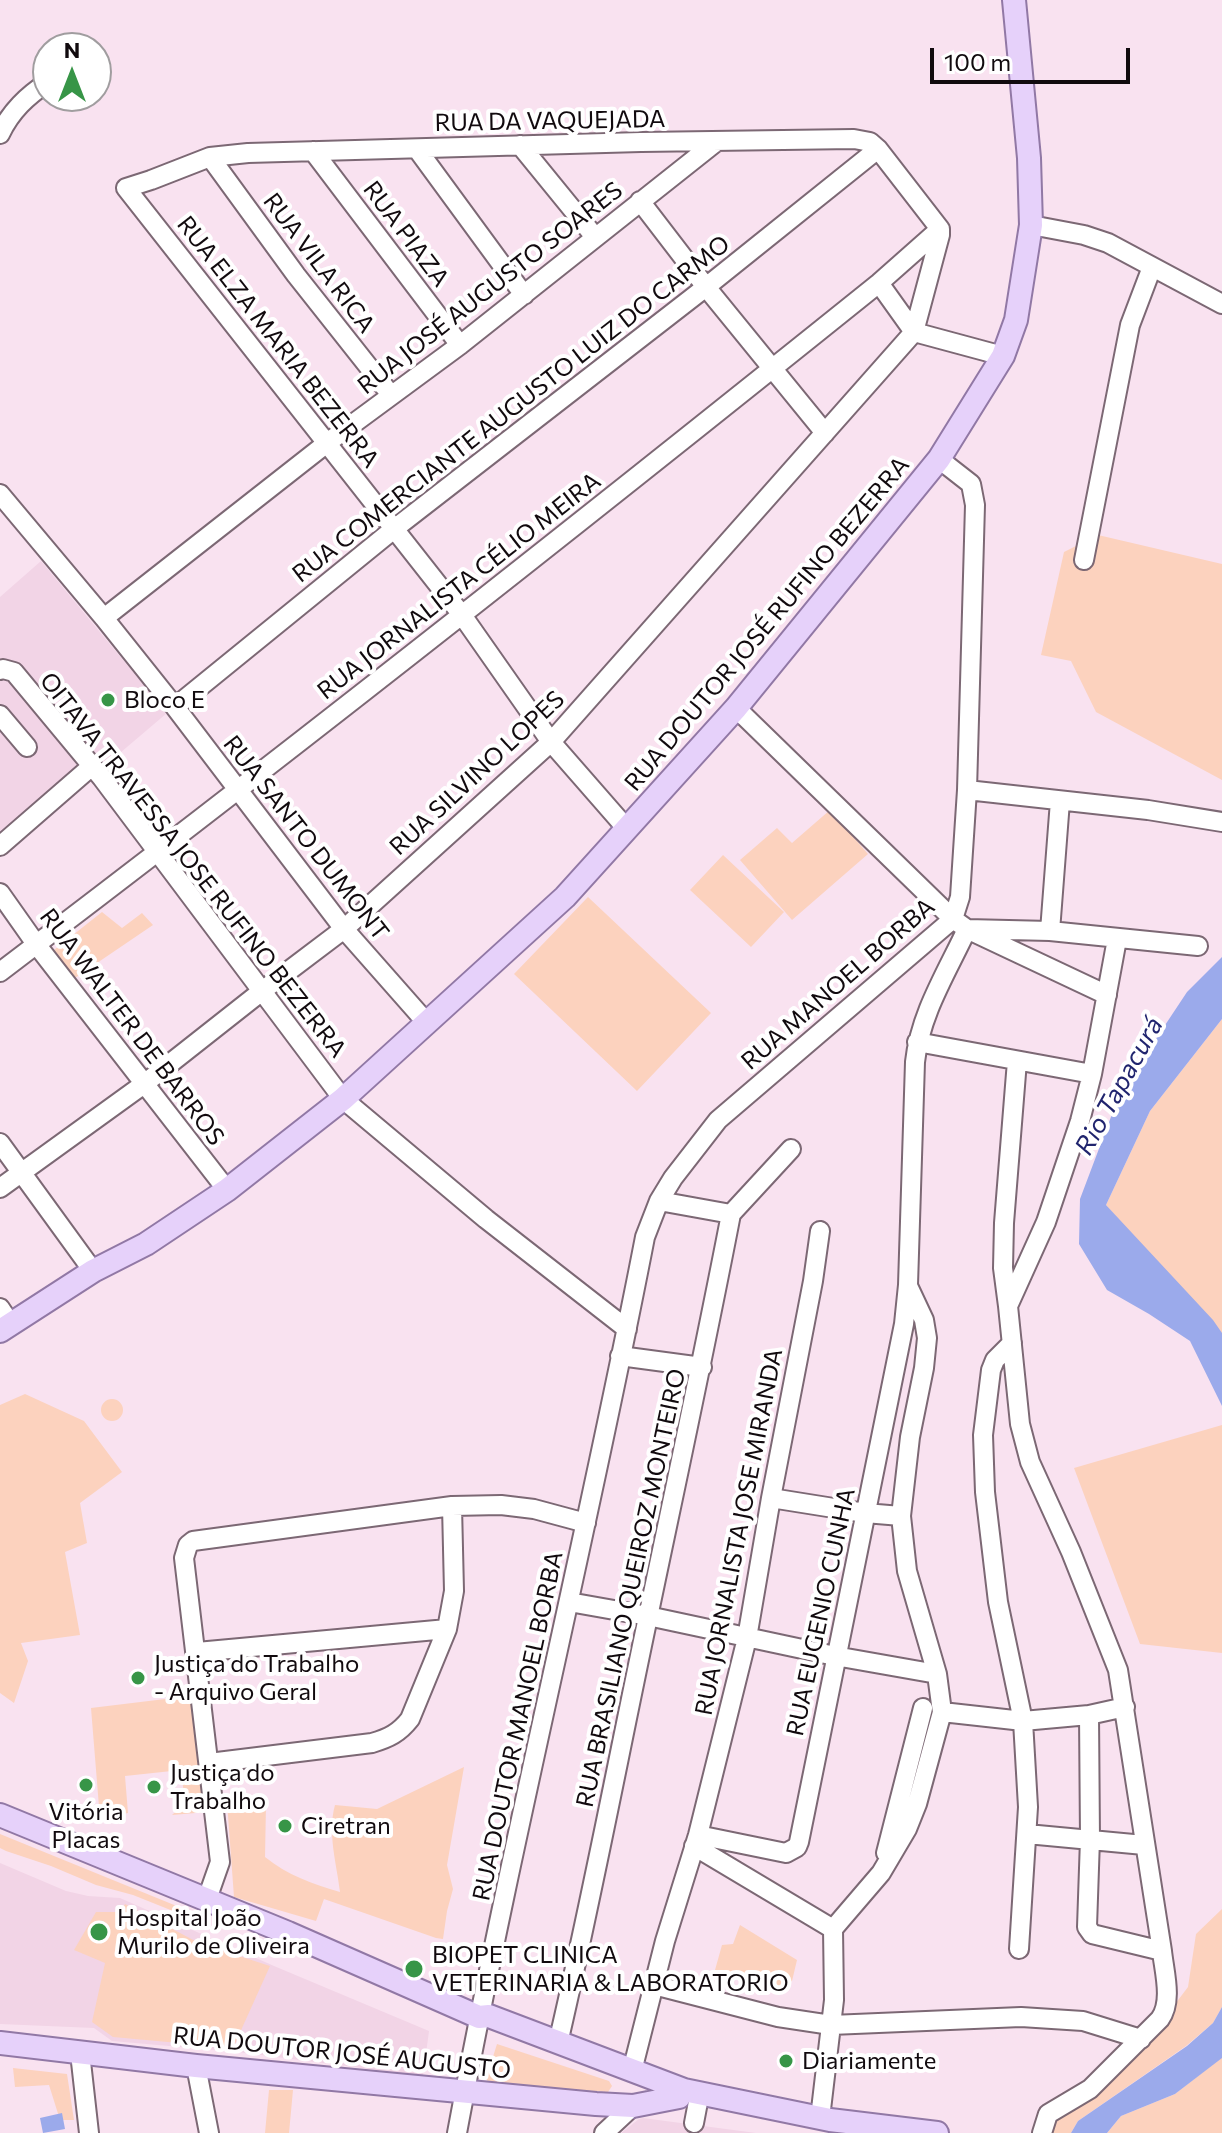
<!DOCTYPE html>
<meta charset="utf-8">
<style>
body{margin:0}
#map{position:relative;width:1222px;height:2133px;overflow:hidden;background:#f9e2f0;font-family:Commissioner,sans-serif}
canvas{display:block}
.north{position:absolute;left:32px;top:32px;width:80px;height:80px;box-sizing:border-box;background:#fff;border:2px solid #a09d9f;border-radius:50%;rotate:0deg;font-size:22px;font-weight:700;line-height:32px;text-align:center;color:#110a0e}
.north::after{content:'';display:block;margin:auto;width:28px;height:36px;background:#379547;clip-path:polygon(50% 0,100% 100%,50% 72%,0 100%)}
.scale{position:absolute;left:930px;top:48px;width:200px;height:36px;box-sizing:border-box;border:4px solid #110a0e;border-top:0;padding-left:10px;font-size:24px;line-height:28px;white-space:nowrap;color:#110a0e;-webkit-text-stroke:6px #fff;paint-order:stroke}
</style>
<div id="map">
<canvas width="1222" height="2133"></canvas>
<div class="north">N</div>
<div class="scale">100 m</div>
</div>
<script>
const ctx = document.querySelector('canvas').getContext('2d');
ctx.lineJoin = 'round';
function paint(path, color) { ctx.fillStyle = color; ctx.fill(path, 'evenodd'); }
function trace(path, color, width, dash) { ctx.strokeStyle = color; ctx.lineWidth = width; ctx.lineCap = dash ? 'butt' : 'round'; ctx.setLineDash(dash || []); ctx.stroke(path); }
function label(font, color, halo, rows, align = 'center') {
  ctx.font = font + ' Commissioner,sans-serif'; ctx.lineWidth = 8; ctx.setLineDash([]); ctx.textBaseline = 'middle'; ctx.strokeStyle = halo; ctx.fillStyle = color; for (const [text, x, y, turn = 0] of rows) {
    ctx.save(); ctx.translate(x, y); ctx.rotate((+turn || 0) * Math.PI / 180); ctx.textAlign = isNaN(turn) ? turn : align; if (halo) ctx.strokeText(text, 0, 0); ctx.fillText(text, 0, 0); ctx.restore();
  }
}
paint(new Path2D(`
 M 41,561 L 167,713 L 0,855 L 0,597 Z
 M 0,1863 L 66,1891 L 88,1896 L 120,1898 L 274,1966 L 429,2031 L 423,2076 L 238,2052 L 112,2041 L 94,2028 L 0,2024 Z
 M 643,2118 L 756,2133 L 621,2133 L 639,2119 Z`), '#f2d4e6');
paint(new Path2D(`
 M 1098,535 L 1222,564 L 1222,780 L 1096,712 L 1071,661 L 1041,655 L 1064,552 Z
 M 830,810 L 868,854 L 792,920 L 740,860 L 777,828 L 792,843 Z
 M 723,855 L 784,912 L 751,947 L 690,890 Z
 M 588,897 L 711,1013 L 637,1091 L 514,974 Z
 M 102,912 L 122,928 L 142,913 L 153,925 L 72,980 L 54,950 Z
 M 1222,1019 L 1222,1343 L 1106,1205 L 1150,1111 Z
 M 25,1394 L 84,1421 L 122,1472 L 80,1503 L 87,1543 L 65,1552 L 80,1635 L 21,1643 L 28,1661 L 14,1703 L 0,1693 L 0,1405 Z
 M101 1410a11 11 0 1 1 22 0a11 11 0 1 1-22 0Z
 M 1222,1425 L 1222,1653 L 1140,1644 L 1074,1468 Z
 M 190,1696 L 207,1812 L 172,1815 L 185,1803 L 181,1770 L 125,1776 L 128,1813 L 100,1819 L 91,1708 Z
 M 464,1767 L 447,1865 L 453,1889 L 447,1911 L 443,1939 L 436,1938 L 324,1899 L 316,1921 L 234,1897 L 227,1802 L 266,1805 L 265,1857 C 287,1875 313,1884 340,1892 C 337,1865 327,1833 335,1805 L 377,1809 Z
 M 0,1834 L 211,1920 L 198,1921 L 133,1895 L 96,1885 L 51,1866 L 6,1851 L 0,1848 Z
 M 125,1904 L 199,1943 L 270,1966 L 233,2048 L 113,2037 L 92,2022 L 105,1963 L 74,1950 L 96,1912 L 120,1912 Z
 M 1222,1909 L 1222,2007 L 1213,2023 L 1186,2046 L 1078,2121 L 1071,2133 L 1045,2133 L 1050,2116 L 1166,2016 L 1188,1987 L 1196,1934 Z
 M 740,1925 L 797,1960 L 792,1981 L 771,1989 L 715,1970 L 722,1945 L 733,1944 Z
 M 497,2044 L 609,2081 L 612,2086 L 608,2092 L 490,2084 L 486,2079 Z
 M 1222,2057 L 1222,2133 L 1107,2133 L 1121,2116 L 1175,2094 Z
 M 13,2068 L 67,2074 L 74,2120 L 60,2120 L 49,2085 L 15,2087 Z
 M 269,2090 L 293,2090 L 289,2133 L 265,2133 Z`), '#fcd2be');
paint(new Path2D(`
 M 1222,957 L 1222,1019 L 1150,1111 L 1106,1205 L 1213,1320 L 1222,1333 L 1222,1406 L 1190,1341 L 1149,1314 L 1107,1290 L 1079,1244 L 1080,1199 L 1120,1093 L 1187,992 Z
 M 1222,2007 L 1222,2058 L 1175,2094 L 1121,2116 L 1107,2133 L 1071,2133 L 1078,2121 L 1187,2046 L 1213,2023 Z
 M 62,2113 L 65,2129 L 43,2133 L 40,2118 Z`), '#9baaeb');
const minor = new Path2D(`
 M 0,134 C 11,111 27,96 48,82
 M 520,145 L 595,237
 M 417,149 L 524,295
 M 313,151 L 460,345
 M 210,157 L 296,275 L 391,395
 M 640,201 L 706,287 L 825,433
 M 1031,225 L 1084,235 L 1108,243 L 1222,304
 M 879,283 L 914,332 L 1003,356
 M 0,494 L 104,618 L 175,707 L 344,929 L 426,1022
 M 1084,560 L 1130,325 L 1152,267
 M 104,618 L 327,443 L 460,345 L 716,142
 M 0,670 L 3,669 L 14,672 L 102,778 L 343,1099 L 486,1219 L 627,1329
 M 175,707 L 394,529 L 706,287 L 878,149
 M 736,708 L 953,919 L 967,929 L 1050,931 L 1198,946
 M 0,715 L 27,747
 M 967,790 L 1148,810 L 1222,822
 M 627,829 L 551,742 L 462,615 L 126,188 L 151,180 L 210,157 L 248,153 L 641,142 L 854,139 L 870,142 L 878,149 L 940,229
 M 0,846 L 92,766
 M 0,893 L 36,944 L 227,1190
 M 1050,931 L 1060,801
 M 0,972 C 297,747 589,516 879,283 L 940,229
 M 917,1042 L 1092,1074
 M 0,1143 L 93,1271
 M 0,1188 L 144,1084 L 262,991 L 344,929 L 551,742 L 914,332 L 940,235 L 940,229
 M 731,1214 L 791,1149
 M 1008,1306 L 1003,1268 L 1004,1223 L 1017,1061
 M 0,1308 L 10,1323
 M 1012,1343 L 995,1360 L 991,1370 L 983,1435 L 985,1492 L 998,1602 L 1023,1721 L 1028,1807 L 1019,1949
 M 620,1356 L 702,1367
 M 771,1498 L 865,1513 L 901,1516
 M 569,1602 L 648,1616 L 835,1656 L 937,1674
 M 197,1652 L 447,1629
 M 942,1712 L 1023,1721 L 1089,1715 L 1125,1707
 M 1089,1715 L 1090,1839 L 1087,1927 L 1092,1934 L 1162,1951
 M 209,1763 L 372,1743 C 389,1738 399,1733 410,1719 L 447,1629 L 454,1591 L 452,1506
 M 1027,1834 L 1144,1845
 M 698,1835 L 786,1853 L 797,1847 L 799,1842 L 904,1324 L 908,1285 L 915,1062 C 920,1014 947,972 967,929 L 1107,995
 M 694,1846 L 833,1929
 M 886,1853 L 923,1708
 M 207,1899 L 220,1862 L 184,1558 L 188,1545 L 193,1541 L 452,1506 L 501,1505 L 534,1509 L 586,1523
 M 833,1929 L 881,1873 L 907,1829 L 917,1804 L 942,1712 L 937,1674 L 907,1571 L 901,1516 L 910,1437 L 924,1368 L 927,1338 L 924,1320 L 909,1288
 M 654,1985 L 778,2017 L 831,2025 L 1021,2017 L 1083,2021 L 1141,2039
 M 558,2043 C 591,1902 618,1759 648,1617 C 676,1483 705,1349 731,1214 L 659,1201
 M 80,2053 L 89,2133
 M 196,2066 L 209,2133
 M 632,2071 L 665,1941 L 698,1835 L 747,1638 L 771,1498 L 813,1281 L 820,1231
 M 820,2118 L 834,2000 L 833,1929
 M 694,2123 L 698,2102
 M 457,2133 C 513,1833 587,1537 645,1237 L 659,1201 L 673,1178 L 718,1120 L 953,919 L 960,897 L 967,790 L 975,505 L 971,484 L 939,459
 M 604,2133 L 633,2106
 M 1042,2133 L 1048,2114 L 1090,2089 L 1160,2019 C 1173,2001 1164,1971 1162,1951 L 1118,1670 L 1071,1552 L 1030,1462 L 1020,1424 L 1008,1306 L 1046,1222 L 1080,1121 L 1092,1074 L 1117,939`);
const major = new Path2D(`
 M 0,1331 L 93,1271 L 146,1244 L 227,1190 L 343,1099 L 565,897 L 736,708 L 939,459 L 1003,356 L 1016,320 L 1031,225 L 1029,158 L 1014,0
 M 0,1815 L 288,1933 L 479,2017 L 489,2016 L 684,2090 L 830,2120 L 937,2133
 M 0,2043 L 196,2066 L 596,2104 L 633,2106 L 679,2097`);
trace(minor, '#7c6874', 22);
trace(major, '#9178a5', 26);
trace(minor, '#fff', 18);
trace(major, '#e6d1fa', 22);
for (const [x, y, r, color] of [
 [108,700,8,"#379547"],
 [138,1678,8,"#379547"],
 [86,1785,8,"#379547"],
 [154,1787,8,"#379547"],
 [285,1826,8,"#379547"],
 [99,1932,10,"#379547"],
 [414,1969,10,"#379547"],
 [786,2061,8,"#379547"]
]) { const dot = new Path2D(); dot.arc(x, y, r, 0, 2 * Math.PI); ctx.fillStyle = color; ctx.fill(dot); trace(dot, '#fff', 3); }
label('24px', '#110a0e', '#fff', [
 ["RUA DA VAQUEJADA",550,121,-1],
 ["RUA PIAZA",406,234,53],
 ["RUA VILA RICA",319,263,53],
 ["RUA JOSÉ AUGUSTO SOARES",490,288,-38],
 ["RUA ELZA MARIA BEZERRA",278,342,52],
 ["RUA COMERCIANTE AUGUSTO LUIZ DO CARMO",511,409,-38],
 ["RUA JORNALISTA CÉLIO MEIRA",459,586,-38],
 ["RUA DOUTOR JOSÉ RUFINO BEZERRA",767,624,-50],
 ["RUA SILVINO LOPES",477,773,-43],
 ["RUA SANTO DUMONT",306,838,52],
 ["OITAVA TRAVESSA JOSE RUFINO BEZERRA",193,865,52],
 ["RUA MANOEL BORBA",838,984,-41],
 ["RUA WALTER DE BARROS",132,1027,53],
 ["RUA JORNALISTA JOSE MIRANDA",739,1532,-79],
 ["RUA BRASILIANO QUEIROZ MONTEIRO",631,1588,-78],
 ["RUA EUGENIO CUNHA",821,1612,-78],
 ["RUA DOUTOR MANOEL BORBA",518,1726,-78],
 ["RUA DOUTOR JOSÉ AUGUSTO",342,2053,6]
]);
label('24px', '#110a0e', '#fff', [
 ["Bloco E",124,700],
 ["Justiça do Trabalho",154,1664],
 ["- Arquivo Geral",154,1692],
 ["Justiça do",170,1773],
 ["Trabalho",170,1801],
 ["Vitória",86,1812,"center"],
 ["Placas",86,1840,"center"],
 ["Ciretran",301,1826],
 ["Hospital João",117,1918],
 ["Murilo de Oliveira",117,1946],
 ["BIOPET CLINICA",432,1955],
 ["VETERINARIA & LABORATORIO",432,1983],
 ["Diariamente",802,2061]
], 'left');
label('italic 26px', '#20246e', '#fff', [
 ["Rio Tapacurá",1119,1086,-61]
]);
</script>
